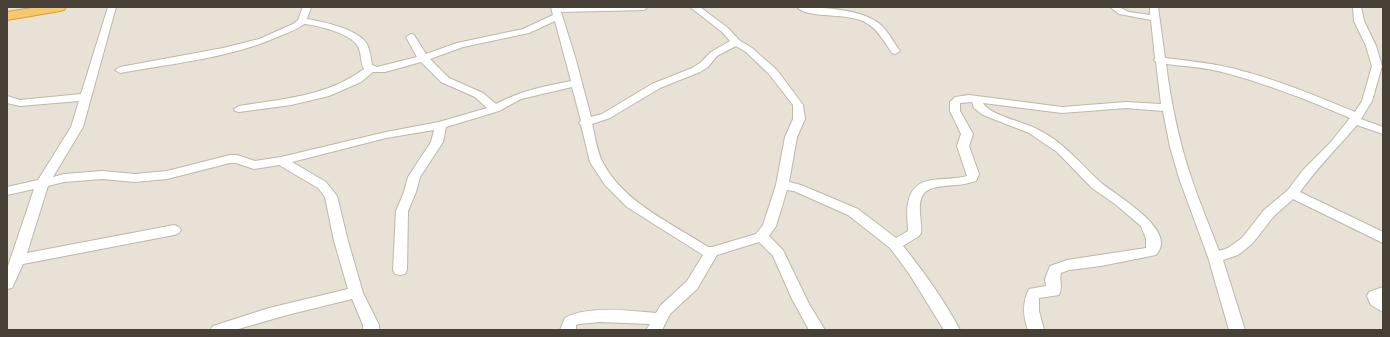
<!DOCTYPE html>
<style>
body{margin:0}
#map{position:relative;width:1390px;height:337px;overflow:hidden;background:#f3efe8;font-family:"DM Sans",sans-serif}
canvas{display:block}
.frame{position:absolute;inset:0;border:8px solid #464037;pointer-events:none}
</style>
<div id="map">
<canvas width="1390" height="337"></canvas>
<div class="frame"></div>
</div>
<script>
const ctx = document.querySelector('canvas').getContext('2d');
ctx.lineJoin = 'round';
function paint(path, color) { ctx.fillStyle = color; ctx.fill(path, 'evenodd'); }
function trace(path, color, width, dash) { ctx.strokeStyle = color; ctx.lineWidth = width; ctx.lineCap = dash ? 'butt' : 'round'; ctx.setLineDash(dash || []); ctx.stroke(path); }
paint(new Path2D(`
 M 7,7 L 1383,7 L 1383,330 L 7,330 Z`), '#e7e1d6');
const minor = new Path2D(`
 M 108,7 L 116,7 L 83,127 L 53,177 L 64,174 L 102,171 L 135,174 L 167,171 L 230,155 L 237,155 L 255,161 L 281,157 L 386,132 L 439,122 L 487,108 L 475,97 L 441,82 L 421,62 L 385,72 L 373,72 L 361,82 L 329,96 L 291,105 L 239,112 L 235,111 L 234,109 L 239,106 C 283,99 328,96 364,69 C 360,62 362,52 357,45 C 349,33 317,25 304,24 C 298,29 290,32 282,35 C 232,58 174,63 120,73 L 115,70 L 120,67 L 223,48 L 259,39 L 293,24 L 298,20 L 303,7 L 311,7 L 307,19 C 324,22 358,29 367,44 C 370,51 371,58 372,65 L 377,67 L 417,57 L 406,37 L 411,34 L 414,35 L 426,54 L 457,43 L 523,29 L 553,15 L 551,7 L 648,7 L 644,10 L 561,12 L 576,60 L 591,117 L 602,114 L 652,84 L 692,68 L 700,63 L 711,52 L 730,41 L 722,32 L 690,7 L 700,7 L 728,28 L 739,40 L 752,48 L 777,70 L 803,105 L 805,119 L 797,137 L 789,182 L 801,185 L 858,209 L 896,238 L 908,231 C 908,222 906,212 908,203 C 914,171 944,183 967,176 L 957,146 L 961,134 L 950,111 L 950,102 L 955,97 L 969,95 L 1062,107 L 1126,102 L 1161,104 L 1156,62 L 1154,60 L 1155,58 L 1151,20 L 1119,14 L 1110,7 L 1119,7 L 1129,12 L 1150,15 L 1150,7 L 1158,7 L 1165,58 C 1182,60 1200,62 1217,65 C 1263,74 1312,94 1355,112 L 1362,101 L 1372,66 L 1366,46 L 1354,21 L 1353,7 L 1361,7 L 1364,21 L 1376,46 L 1382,66 L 1372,101 L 1361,119 L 1383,127 L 1383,134 L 1357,125 C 1338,147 1317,168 1300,192 L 1383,232 L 1383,243 L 1293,199 L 1274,216 L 1252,244 L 1238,255 L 1223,260 L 1245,330 L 1229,330 L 1208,257 L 1180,181 L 1170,147 L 1163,111 L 1126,108 L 1062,113 L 983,103 C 989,115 1024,122 1037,129 C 1062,141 1079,162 1099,181 C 1113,194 1180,230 1156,255 L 1101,266 L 1069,270 L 1061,273 C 1059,281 1063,288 1059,295 L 1039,298 L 1039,311 L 1044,330 L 1028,330 C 1023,316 1022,303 1029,289 L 1046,286 L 1045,279 L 1050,266 L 1067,260 L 1146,248 L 1146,239 L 1141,226 L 1115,204 L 1092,188 L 1057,152 L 1029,133 L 983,115 L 974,108 L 972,102 L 960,103 L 960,111 L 973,134 L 969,146 L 979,174 L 976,181 C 969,183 962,185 955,185 C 939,187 922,185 920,204 C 919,214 922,223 921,233 L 919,236 L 903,246 C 924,272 944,300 960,330 L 944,330 L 908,272 L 890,248 L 848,215 L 794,191 L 787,190 L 776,226 L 769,236 L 783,250 L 809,304 L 825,330 L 809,330 L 792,299 L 773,256 L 759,242 L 717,255 L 697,289 L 670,314 L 662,330 L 646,330 L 650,324 L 600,322 L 579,324 L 576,325 L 576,330 L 560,330 L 565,318 C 588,305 630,311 656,313 L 660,306 L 687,281 L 703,255 L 627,207 L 605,185 L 590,162 L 581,125 L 579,123 L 581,121 L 572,87 L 521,99 L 499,111 L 446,127 L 443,142 L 420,177 L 416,192 L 408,211 L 407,270 L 405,274 L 400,275 L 395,274 L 393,270 L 396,211 L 404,192 L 408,177 L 431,142 L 434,130 L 386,138 L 292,162 L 326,182 L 337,196 L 348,241 L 363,293 L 379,325 L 379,330 L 363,330 L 363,325 L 352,299 L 287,315 L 235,330 L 210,330 L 213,326 L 269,308 L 348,289 L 334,241 L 325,197 L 318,188 L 279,165 L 254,169 L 236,163 L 230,163 L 167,179 L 135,182 L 102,179 L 64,182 L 48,186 L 27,253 L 174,225 L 179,227 L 181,230 L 179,233 L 174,235 L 23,264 L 12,288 L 7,289 L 7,269 L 34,189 L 7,195 L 7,187 L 38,180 L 71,127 L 79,101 L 20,106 L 7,103 L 7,96 L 20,100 L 81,94 ZM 555,21 L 571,81 C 545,86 520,91 496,104 L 483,93 L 449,78 L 430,59 L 463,47 L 529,33 ZM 736,46 L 746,52 L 769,74 L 793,105 L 793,119 L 785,137 L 776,185 L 763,225 L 756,234 L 712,247 L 708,247 C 673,224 623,202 603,163 C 597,152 595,136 592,124 L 610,118 L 660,88 L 700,72 L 708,67 L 717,56 ZM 1166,64 C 1183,66 1201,67 1218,71 C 1263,82 1307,100 1350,118 L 1330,143 L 1303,170 L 1288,190 L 1264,210 L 1242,238 L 1228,248 L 1219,251 C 1210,227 1200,204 1192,180 C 1179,142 1171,103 1166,64 Z
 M 797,7 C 820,7 865,9 882,26 C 889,33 894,43 900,51 L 895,54 L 892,53 C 885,43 879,31 868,24 C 850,11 809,20 797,7 Z
 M 1383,287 L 1383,312 L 1371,305 L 1367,296 L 1369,292 Z`);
const highway = new Path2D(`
 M 38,7 L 66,7 L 64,10 L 60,11 L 7,20 L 7,12 Z`);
trace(minor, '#beb7aa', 2);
trace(highway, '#d69e3e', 2);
paint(minor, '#fff');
paint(highway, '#f7c96f');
</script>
